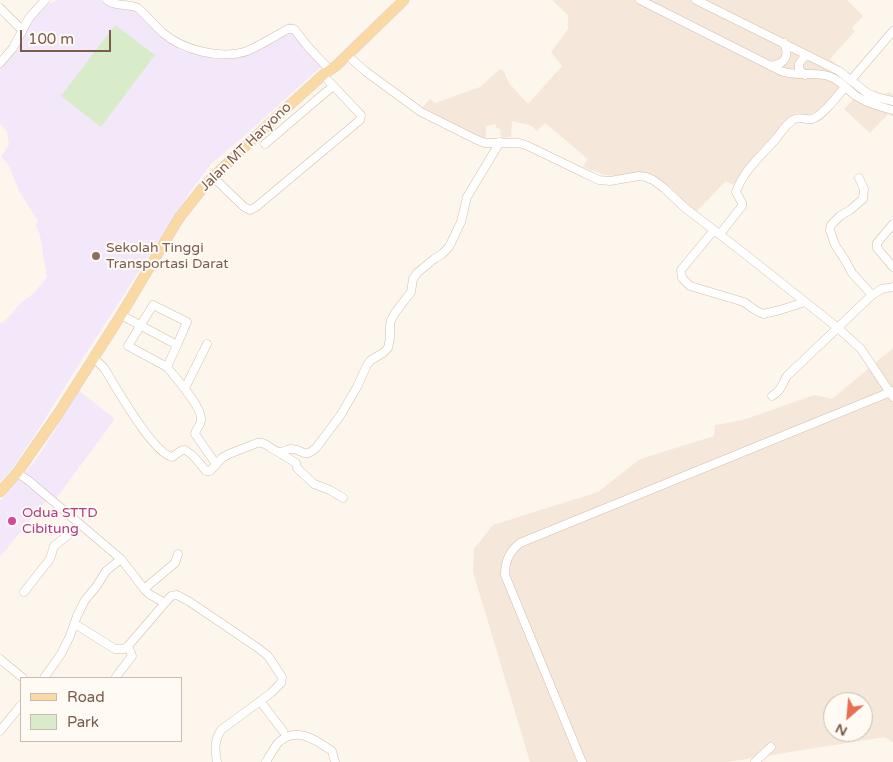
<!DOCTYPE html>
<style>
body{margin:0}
#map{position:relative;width:893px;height:762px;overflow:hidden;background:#fdf6ec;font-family:"Varela Round",sans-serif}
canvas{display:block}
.legend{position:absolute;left:20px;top:677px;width:162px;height:65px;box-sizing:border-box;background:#fffaf3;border:1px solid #cabbb1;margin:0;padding:6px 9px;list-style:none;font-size:15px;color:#7a5c4d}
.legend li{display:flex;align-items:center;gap:10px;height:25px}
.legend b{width:25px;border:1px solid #cabbb1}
.north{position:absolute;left:823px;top:692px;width:50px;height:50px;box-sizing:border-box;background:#fffaf3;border:1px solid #cabbb1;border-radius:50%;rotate:207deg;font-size:14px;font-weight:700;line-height:20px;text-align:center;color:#7a5c4d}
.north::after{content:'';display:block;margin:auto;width:18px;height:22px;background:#e76f51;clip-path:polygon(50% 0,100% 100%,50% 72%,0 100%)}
.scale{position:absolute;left:20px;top:30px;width:91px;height:22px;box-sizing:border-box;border:2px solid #7a5c4d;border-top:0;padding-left:6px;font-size:15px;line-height:18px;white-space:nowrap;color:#7a5c4d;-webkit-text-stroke:4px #fffaf3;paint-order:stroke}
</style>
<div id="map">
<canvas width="893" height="762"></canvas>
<ul class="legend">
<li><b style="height:6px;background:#fbd9a5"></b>Road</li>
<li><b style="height:14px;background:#d8ecc9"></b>Park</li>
</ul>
<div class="north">N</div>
<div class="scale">100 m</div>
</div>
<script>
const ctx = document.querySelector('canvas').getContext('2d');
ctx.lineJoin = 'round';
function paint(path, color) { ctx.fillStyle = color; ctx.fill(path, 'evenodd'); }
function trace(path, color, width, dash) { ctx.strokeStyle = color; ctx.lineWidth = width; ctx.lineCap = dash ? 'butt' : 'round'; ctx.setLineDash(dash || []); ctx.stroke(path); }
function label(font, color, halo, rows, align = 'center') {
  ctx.font = font + ' "Varela Round",sans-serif'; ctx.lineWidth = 4; ctx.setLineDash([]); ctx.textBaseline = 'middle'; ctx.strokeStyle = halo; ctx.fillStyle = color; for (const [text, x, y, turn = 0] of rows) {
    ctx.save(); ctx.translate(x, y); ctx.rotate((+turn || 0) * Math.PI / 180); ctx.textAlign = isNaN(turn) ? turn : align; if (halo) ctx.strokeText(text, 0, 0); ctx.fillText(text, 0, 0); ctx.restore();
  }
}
paint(new Path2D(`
 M 552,0 L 847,0 L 863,16 L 852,28 L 855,31 L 830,59 L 851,76 L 869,97 L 875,90 L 883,96 L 888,92 L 893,94 L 893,117 L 888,114 L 870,133 L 844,109 L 853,100 L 840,89 L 818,111 L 808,116 L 797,113 L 792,115 L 760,149 L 733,185 L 726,181 L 695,213 L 671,188 L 654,176 L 642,172 L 623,176 L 605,175 L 583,167 L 588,159 L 545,123 L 537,131 L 530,125 L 512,121 L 511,137 L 501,138 L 500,129 L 496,128 L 496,124 L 486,126 L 486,138 L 474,135 L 422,108 L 430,99 L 435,103 L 480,87 L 500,69 L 503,70 L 509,83 L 528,104 L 562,66 L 551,52 L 568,29 L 568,15 Z
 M 893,348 L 893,743 L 885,737 L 728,762 L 530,762 L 473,572 L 474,549 L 493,525 L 598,492 L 640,459 L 714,436 L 715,425 L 743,420 L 814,395 L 832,399 ZM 833,702 L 863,702 L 863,732 L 833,732 Z`), '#f5e8da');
paint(new Path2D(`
 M 58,0 L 101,0 L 104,4 L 132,9 L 158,33 L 182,51 L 206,57 L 245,48 L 268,37 L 290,22 L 324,64 L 244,136 L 211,164 L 190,192 L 76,369 L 33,438 L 11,470 L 0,482 L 0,323 L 3,323 L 23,301 L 34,293 L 47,277 L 40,236 L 36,226 L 38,221 L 19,191 L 9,166 L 1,157 L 9,145 L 7,132 L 0,123 L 0,66 L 38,8 Z
 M 77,389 L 115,419 L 55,500 L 50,496 L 0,557 L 0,501 L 24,474 L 39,455 L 59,423 Z`), '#f3e8fa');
paint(new Path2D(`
 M 115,25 L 155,55 L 101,127 L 61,96 Z`), '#d8ecc9');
const minor = new Path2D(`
 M 107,0 C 115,7 128,3 138,8 C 147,16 154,25 163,33 C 183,50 221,60 247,51 C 261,45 275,36 288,29 L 294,29 L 309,48 L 330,70
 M 640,0 L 781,71 C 799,78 815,70 831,77 C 841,81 848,90 856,96 C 867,103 880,107 893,110
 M 696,0 L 839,71 L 867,93 L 876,97 L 893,101
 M 0,8 L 22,30
 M 347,55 L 365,71 L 421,112 L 475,139 L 485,143 L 519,143 L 528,146 L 586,174 L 599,180 L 610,181 L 639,176 L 646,177 L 653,180 L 664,188 L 684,207 L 745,254 L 838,328 L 861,349 L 893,397
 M 0,63 L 13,48 L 29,18 L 45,0
 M 771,66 C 785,64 790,56 784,43
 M 805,75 L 799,69 L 799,64 L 804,57 L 809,56
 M 851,80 L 893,31
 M 265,144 L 333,86
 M 213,177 L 244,207 L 250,210 L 256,207 L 360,120 L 361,115 L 359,113 L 323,75
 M 859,178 L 864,189 L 863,199 L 850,210 L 840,216 L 831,225 L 830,230 L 835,245 L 845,260 L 852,273 L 872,295
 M 893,224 L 877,243 L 877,248 L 893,267
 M 714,230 L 681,270 L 682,278 L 690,286 L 744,302 L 755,310 L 763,314 L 780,310 L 805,302
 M 720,234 L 742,206 L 742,203 L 736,192 C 744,170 759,158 775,140 C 781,133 785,125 793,120 C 799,116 805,120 812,119 C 822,117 838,95 845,87
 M 121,315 L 177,345 L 167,367 C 175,377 203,408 201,420 C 201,425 196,429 195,434 L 216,464
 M 93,359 L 99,363 L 104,368 C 116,387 152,452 172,457 C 176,455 180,450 184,450 C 189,450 202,466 206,471 L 210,471 L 222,458 L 229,454 L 257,443 C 266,441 271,450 279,452 C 283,452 287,450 290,449 C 303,448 302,460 316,448 L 340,416 L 357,387 L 367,365 L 371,360 L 383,353 L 388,348 L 390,338 L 390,325 L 391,320 L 395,313 L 411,292 L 413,279 L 417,273 L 434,259 L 442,254 L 449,247 L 461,222 L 467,197 L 500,142
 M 167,367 L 128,346 L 153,305 L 187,322 L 177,345
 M 185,388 L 207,344
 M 772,396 C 781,391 782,384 787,376 L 872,295 L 882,289 L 893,287
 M 278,452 L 296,463 L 297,468 L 314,484 L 330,490 L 343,498
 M 17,473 L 28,480 L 121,559 L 145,590 L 149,594 L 165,603
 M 144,589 L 175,563 L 178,554
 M 24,592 L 50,559 L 54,546 L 68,535
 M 75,624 L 115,649 L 124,649 L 128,646 L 171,596 L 177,595 L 190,602 L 258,648 L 268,656 L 282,677 L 281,683 L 271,693 L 221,730 C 214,741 215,750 217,762
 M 0,659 L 23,678
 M 116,677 L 132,656 L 128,646
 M 44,678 L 61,654 L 70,636 L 77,616 L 85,600 L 96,587 L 106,571 L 121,559
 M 260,701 C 268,711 275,721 283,731
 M 0,731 L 21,705
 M 266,762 C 270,756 274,747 279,742 C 297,726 316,740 332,751 L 335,762
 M 582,762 L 505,575 C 505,561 509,552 520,543 L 893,391
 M 755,762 L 771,747`);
const major = new Path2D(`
 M 0,492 L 17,473 L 58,414 L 121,315 L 179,218 L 201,190 L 213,177 L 272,121 L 323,75 L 337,65 L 404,0`);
trace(minor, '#d1beb0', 9);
trace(major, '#dad1cd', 11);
trace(minor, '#fff', 8);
trace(major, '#fbd9a5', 10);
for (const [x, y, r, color] of [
 [96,256,5,"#8d6e63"],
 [12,521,5,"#d1479c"]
]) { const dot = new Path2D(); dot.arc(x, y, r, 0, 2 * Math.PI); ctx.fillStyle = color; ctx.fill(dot); trace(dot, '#fffaf3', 2); }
label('14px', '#7a5c4d', '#fffaf3', [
 ["Jalan MT Haryono",246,147,-44]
]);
label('14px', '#785e54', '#fffaf3', [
 ["Sekolah Tinggi",106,248],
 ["Transportasi Darat",106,264]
], 'left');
label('14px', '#b23c85', '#fffaf3', [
 ["Odua STTD",22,513],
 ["Cibitung",22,529]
], 'left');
</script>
